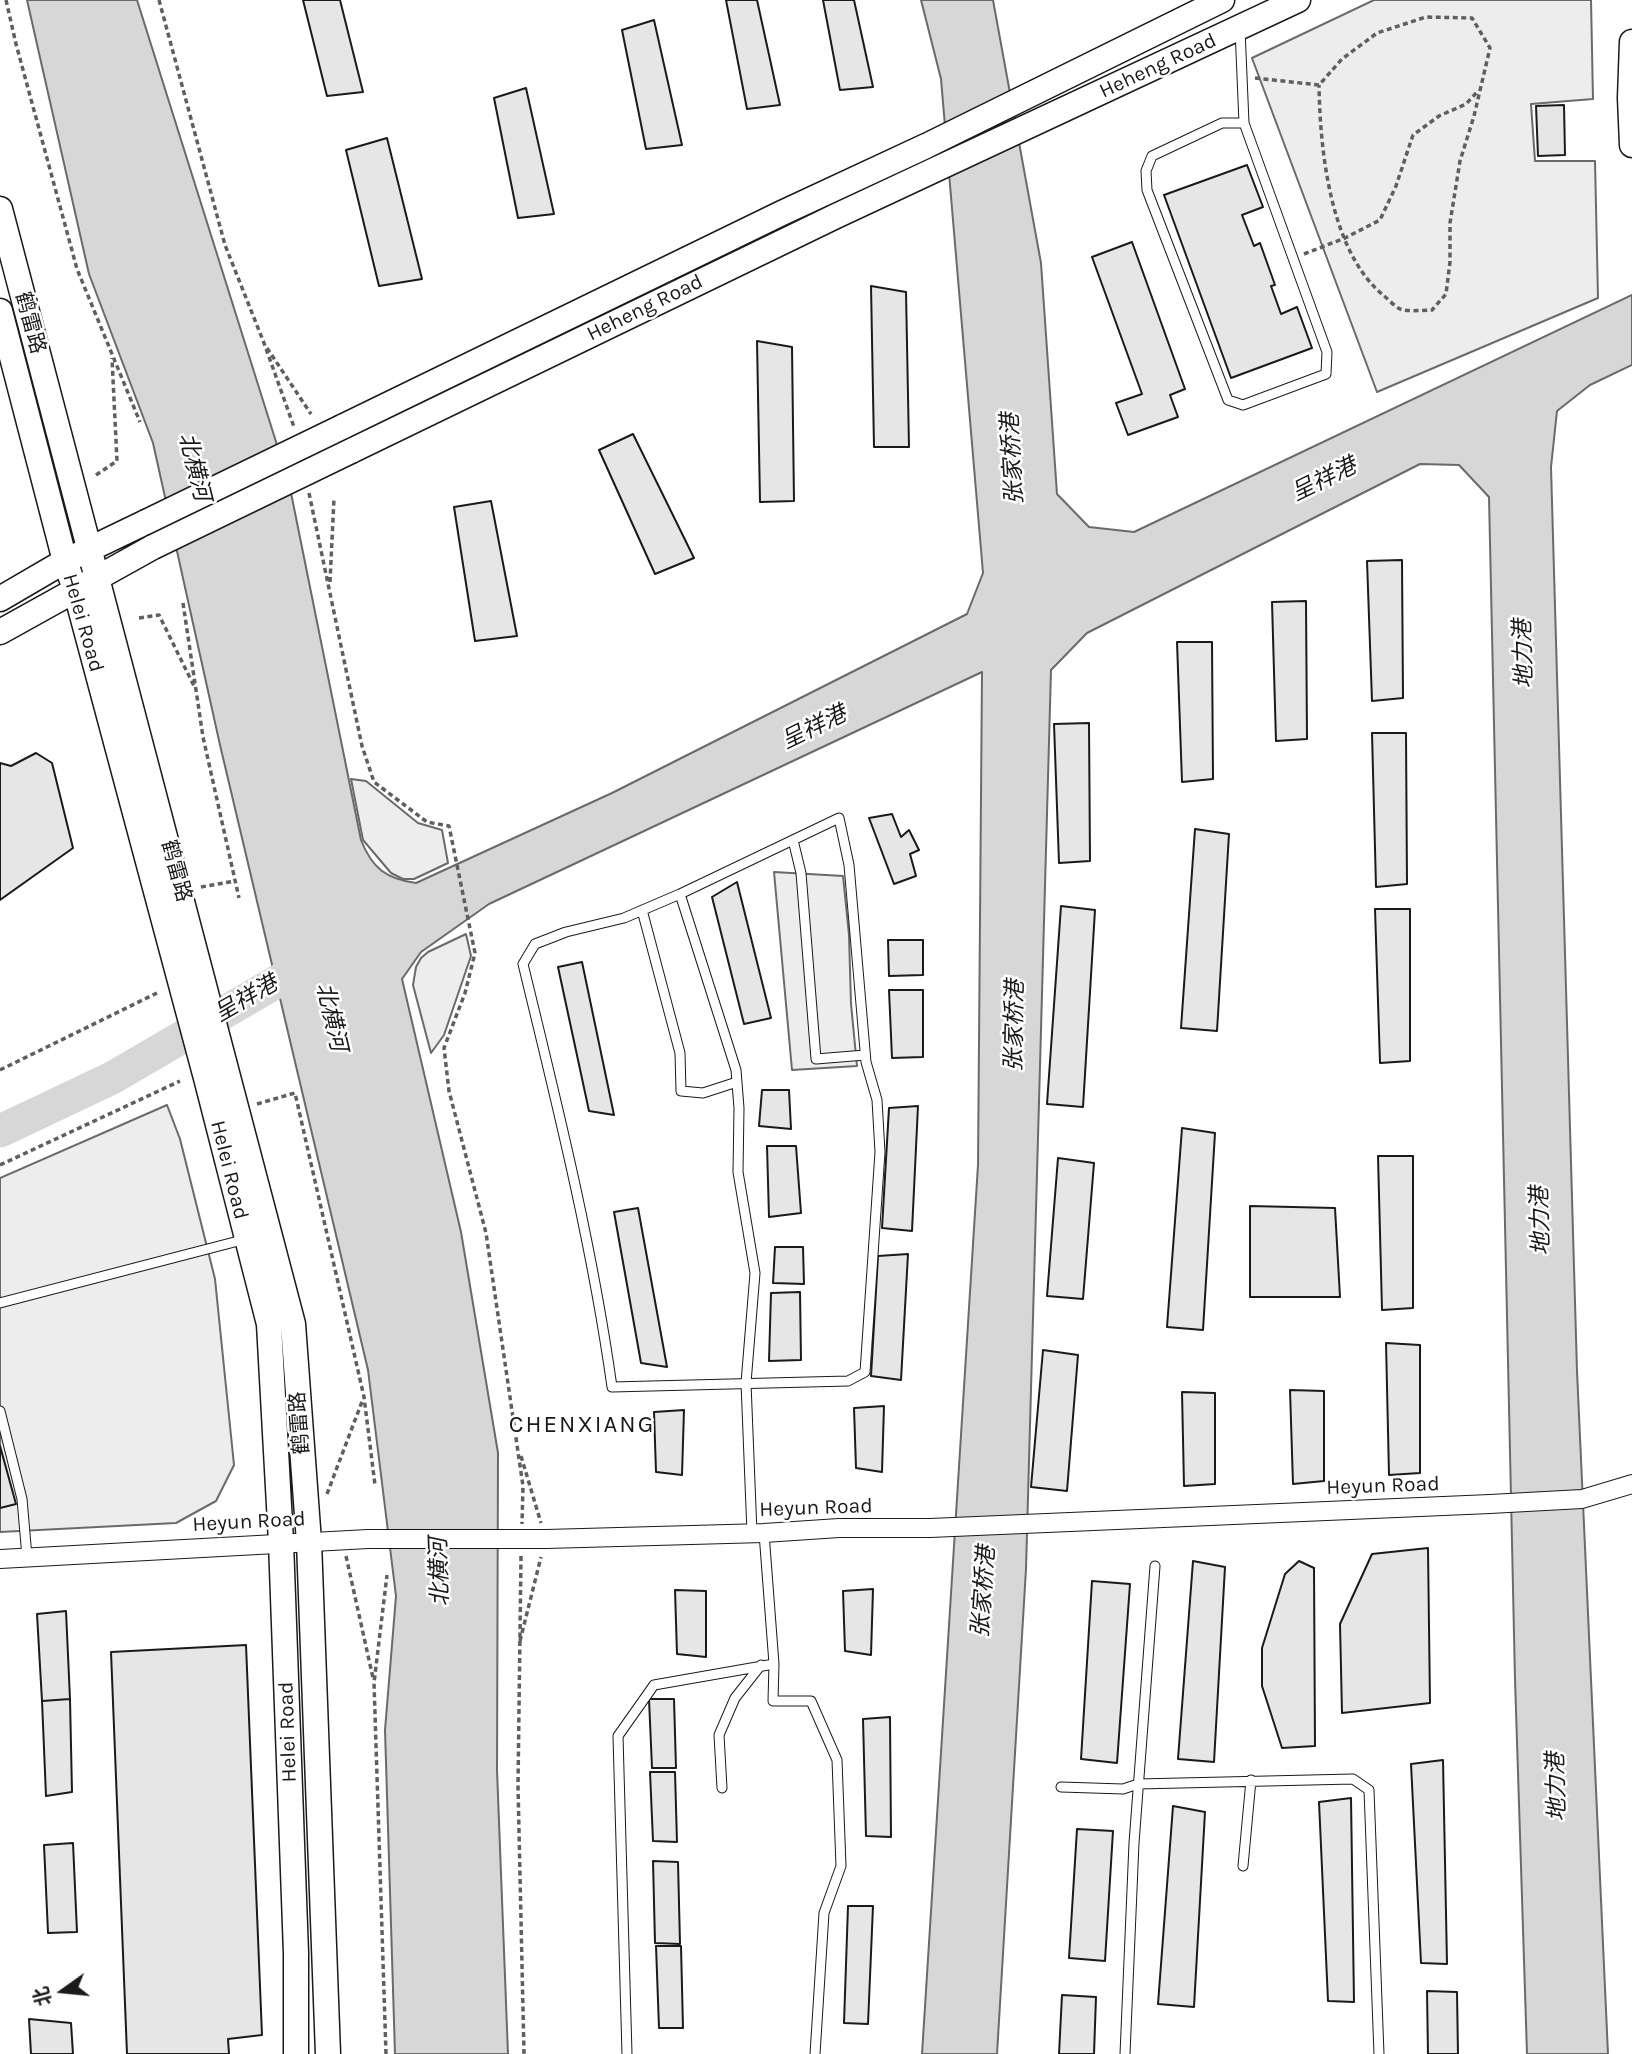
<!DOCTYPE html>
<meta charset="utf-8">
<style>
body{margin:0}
#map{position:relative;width:1632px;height:2054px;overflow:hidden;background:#fff;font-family:Karla,"Noto Sans SC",sans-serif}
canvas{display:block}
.north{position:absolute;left:28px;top:1956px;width:70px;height:70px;-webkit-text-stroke:5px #fff;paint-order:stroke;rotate:255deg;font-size:19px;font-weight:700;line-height:28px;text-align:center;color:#1a1a1a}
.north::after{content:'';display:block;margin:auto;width:24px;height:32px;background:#1a1a1a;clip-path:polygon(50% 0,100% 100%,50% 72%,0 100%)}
</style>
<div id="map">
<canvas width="1632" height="2054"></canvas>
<div class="north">北</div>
</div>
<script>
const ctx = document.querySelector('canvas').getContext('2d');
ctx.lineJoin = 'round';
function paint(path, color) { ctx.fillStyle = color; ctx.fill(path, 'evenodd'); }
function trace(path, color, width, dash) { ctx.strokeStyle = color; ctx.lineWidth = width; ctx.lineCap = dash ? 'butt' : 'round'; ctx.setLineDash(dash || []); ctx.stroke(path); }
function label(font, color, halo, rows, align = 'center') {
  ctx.font = font + ' Karla,"Noto Sans SC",sans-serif'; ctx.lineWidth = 5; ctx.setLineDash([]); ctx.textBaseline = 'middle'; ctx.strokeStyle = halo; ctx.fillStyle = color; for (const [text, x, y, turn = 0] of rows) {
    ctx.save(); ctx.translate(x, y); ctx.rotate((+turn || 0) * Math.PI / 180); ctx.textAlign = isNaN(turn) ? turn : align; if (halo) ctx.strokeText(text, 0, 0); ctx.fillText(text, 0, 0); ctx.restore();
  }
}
const built = new Path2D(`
 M 1374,0 L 1591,0 L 1593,99 L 1531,104 L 1535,161 L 1595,161 L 1598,298 L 1377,392 L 1252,58 Z
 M 351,779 L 366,781 L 418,823 L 442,830 L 448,863 L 414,879 L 403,879 L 391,873 L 363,840 Z
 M 774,872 L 843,876 L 849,935 L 851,1004 L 857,1066 L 792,1070 Z
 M 466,934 L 471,956 L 444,1035 L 431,1053 L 413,985 L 416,967 L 421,958 L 428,952 Z
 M 167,1105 L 180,1139 L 215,1279 L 234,1465 L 216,1501 L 176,1523 L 0,1532 L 0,1178 Z`);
paint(built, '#ededed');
trace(built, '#6a6a6a', 2);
const water = new Path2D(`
 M 27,0 L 137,0 L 289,483 L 361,840 C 372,868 386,879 416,883 L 612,793 L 967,614 L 983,573 L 941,79 L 921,0 L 993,0 L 1041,263 L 1057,494 L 1089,527 L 1134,532 L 1632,295 L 1632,365 L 1590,385 L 1557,411 L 1551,467 L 1577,1371 L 1608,2054 L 1527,2054 L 1515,1679 L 1489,497 L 1459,465 L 1420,464 L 1087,633 L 1051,670 L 1026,1569 L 997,2054 L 922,2054 L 978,1165 L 982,672 L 489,904 L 421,952 L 402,979 L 461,1232 L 498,1453 L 497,1770 L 508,2054 L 395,2054 L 385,1730 L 396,1596 L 368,1370 L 220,745 L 153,443 L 89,274 Z`);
paint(water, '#d7d7d7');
trace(water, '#6a6a6a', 2);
trace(new Path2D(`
 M 0,1131 L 112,1078 L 314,960`), '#d7d7d7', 33);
const building = new Path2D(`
 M 303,0 L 340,0 L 363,92 L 327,96 Z
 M 726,0 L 757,0 L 780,105 L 747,109 Z
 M 823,0 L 854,0 L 873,87 L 840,90 Z
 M 654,20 L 682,145 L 646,149 L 622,30 Z
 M 526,88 L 554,214 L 518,218 L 494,98 Z
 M 1564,105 L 1565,155 L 1538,156 L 1536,106 Z
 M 387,138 L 422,279 L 379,286 L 346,150 Z
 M 1247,165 L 1263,207 L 1242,215 L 1254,246 L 1260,243 L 1275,285 L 1271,286 L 1281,314 L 1297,307 L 1312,348 L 1231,378 L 1164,195 Z
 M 1132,242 L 1185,389 L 1170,395 L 1178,417 L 1128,435 L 1116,403 L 1142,394 L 1092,257 Z
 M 871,286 L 906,292 L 909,447 L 874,447 Z
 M 757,341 L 792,347 L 794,501 L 760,502 Z
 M 633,434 L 694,558 L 655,574 L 599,450 Z
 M 491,501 L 517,636 L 475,641 L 454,507 Z
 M 1402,560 L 1403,698 L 1372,701 L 1367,561 Z
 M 1306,601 L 1307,739 L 1276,741 L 1272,602 Z
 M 1177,642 L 1212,642 L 1213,779 L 1182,782 Z
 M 1089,723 L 1090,861 L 1059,863 L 1054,724 Z
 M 1372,733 L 1406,733 L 1407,884 L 1376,887 Z
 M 36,753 L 52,763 L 73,848 L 0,900 L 0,763 L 11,766 Z
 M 892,814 L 901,837 L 909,830 L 919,850 L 910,854 L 916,876 L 894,884 L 869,818 Z
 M 1195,829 L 1229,834 L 1217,1031 L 1181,1028 Z
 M 737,882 L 771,1018 L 744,1024 L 712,897 Z
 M 1061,906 L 1095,910 L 1083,1107 L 1047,1104 Z
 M 1375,909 L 1410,909 L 1410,1061 L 1380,1063 Z
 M 888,940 L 923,940 L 923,975 L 889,976 Z
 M 582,962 L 614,1115 L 589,1111 L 558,967 Z
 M 889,990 L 923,990 L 923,1057 L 892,1058 Z
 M 762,1090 L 789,1090 L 791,1129 L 759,1126 Z
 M 918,1106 L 912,1231 L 882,1228 L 889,1108 Z
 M 1182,1128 L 1215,1133 L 1203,1330 L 1167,1327 Z
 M 767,1146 L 796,1146 L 801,1213 L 769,1217 Z
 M 1378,1156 L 1413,1156 L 1413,1308 L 1382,1310 Z
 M 1058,1158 L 1094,1163 L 1083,1299 L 1047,1296 Z
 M 1250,1206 L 1335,1208 L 1340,1297 L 1250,1297 Z
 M 638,1208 L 667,1367 L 641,1363 L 614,1212 Z
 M 775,1247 L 803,1247 L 804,1284 L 773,1283 Z
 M 908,1254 L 901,1380 L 871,1376 L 878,1256 Z
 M 800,1292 L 801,1360 L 769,1361 L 771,1293 Z
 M 1386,1343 L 1420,1345 L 1420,1473 L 1389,1475 Z
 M 1043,1350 L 1078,1355 L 1067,1491 L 1031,1487 Z
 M 1290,1390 L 1324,1391 L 1324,1481 L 1293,1484 Z
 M 1182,1392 L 1215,1393 L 1215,1484 L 1184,1486 Z
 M 884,1406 L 882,1472 L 856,1468 L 854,1408 Z
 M 684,1410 L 682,1475 L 656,1472 L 654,1412 Z
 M 0,1446 L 16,1504 L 0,1508 Z
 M 1428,1548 L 1430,1703 L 1342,1713 L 1340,1624 L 1372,1554 Z
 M 1193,1561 L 1225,1567 L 1214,1762 L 1178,1759 Z
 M 1299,1561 L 1314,1568 L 1315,1746 L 1282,1748 L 1262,1686 L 1262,1648 L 1285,1574 Z
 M 1092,1581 L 1130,1584 L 1117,1763 L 1081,1759 Z
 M 873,1589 L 871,1655 L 845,1651 L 843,1591 Z
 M 675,1590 L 706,1591 L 706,1657 L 677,1654 Z
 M 66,1611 L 70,1699 L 42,1701 L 37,1614 Z
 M 246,1645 L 262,2035 L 228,2039 L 229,2054 L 127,2054 L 111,1652 Z
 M 70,1699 L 72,1792 L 46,1796 L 42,1701 Z
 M 649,1699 L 674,1699 L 676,1768 L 652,1768 Z
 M 890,1717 L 891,1837 L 866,1836 L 863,1719 Z
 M 1443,1760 L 1447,1964 L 1421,1963 L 1411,1764 Z
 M 650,1772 L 675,1772 L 677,1842 L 653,1841 Z
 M 1351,1798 L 1354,2002 L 1328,2001 L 1319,1802 Z
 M 1173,1806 L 1205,1812 L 1194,2007 L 1158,2004 Z
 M 1077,1829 L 1113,1831 L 1105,1961 L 1069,1958 Z
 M 73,1843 L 77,1932 L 48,1933 L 44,1845 Z
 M 653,1861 L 678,1862 L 680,1944 L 655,1943 Z
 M 848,1906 L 873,1906 L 868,2024 L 844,2023 Z
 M 656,1946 L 681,1946 L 683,2028 L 659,2028 Z
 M 1427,1991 L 1457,1992 L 1458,2054 L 1428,2054 Z
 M 1062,1995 L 1096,1997 L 1094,2054 L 1059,2054 Z
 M 29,2019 L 71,2023 L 73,2054 L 31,2054 Z`);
paint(building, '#e6e6e6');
trace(building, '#1a1a1a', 2);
const lane = new Path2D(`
 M 1240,29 L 1244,123 L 1327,352 L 1326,374 L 1243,405 L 1228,400 L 1147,190 L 1146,171 L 1152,156 L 1222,123 L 1244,123
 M 839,818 L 849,865 L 866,1062 L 877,1100 L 880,1152 L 865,1372 L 848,1381 L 612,1387 C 592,1244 557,1104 523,964 L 535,944 L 566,932 L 624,918 L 680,894 Z
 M 793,840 L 801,873 L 816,1059 L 865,1055
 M 680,894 L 736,1070 L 739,1108 L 738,1172 L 755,1273 L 746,1383 L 752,1533
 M 642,910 L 680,1053 L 681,1091 L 703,1093 L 737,1082
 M 0,1303 L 246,1239
 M 0,1411 L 22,1499 L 27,1557
 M 764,1533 L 774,1664 L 773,1701 L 811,1701 L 837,1760 L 841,1866 L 824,1913 L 815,2054
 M 1061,1787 L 1123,1789 L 1138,1784 L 1353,1779 L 1369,1790 L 1379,2054
 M 722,1788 L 719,1735 L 735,1698 L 761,1665
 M 1243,1866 L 1251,1780
 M 627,2054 L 618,1736 L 654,1685 L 774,1664
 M 1125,2054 L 1134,1843 L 1155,1566`);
const street = new Path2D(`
 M 546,1539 L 764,1533 L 839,1528 L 930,1528 L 1490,1504 L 1582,1499 L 1632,1484
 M 0,1559 L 368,1539`);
const secondary = new Path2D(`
 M 1632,42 L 1630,98 L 1632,145
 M 0,209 L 293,1324 L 309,1542 L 328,2054
 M 0,311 L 65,561 L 75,589 L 206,1078 L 269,1324 L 281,1542 L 296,1953 L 296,2054
 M 342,427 L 782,213 L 926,146 L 1222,0
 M 351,451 L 836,216 L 1298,0
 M 0,599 L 65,561 L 146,522
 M 0,632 L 153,547`);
trace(lane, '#1a1a1a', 11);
trace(street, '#1a1a1a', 20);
trace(secondary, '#1a1a1a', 27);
trace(new Path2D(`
 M 6,0 L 16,44 L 77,269 L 140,422
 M 159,0 L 225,245 L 264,343 L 294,427
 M 1255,78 L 1319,85 L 1342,59 L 1377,33 L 1426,17 L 1472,18 L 1490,48 L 1474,116 L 1460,161 L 1450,223 L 1450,262 L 1446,294 L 1432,310 C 1423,310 1408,312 1400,309 C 1394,306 1388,299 1383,295 C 1330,251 1320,150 1319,85
 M 1304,254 L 1345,238 L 1380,220 L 1396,186 L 1413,135 L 1439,116 L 1466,104 L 1478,91
 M 267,348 L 311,414
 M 96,475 L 117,461 L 112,358
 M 309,493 L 362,746 L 374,782 L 427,822 L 449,826 L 475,953 L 465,993 L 444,1048 L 449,1091 L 486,1233 L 523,1486 L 522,1524
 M 330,582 L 334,498
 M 183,603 L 203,737 L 239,898
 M 139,618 L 159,615 L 194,686
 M 201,887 L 235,881
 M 0,1070 L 157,993
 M 257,1104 L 295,1093 L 364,1397 L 375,1485
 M 0,1165 L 180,1081
 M 521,1456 L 541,1523
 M 327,1494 L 363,1399
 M 346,1556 L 373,1678
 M 521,1556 L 518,1786 L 524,2054
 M 520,1641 L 541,1557
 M 386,2054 L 374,1683 L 387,1575`), '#5f5f5f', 3.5, [5, 3.5]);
trace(lane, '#fff', 9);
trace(street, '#fff', 18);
trace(secondary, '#fff', 24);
const streetBridge = new Path2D(`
 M 368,1539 L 546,1539`);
const secondaryBridge = new Path2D(`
 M 146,522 L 342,427
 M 153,547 L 351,451`);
trace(streetBridge, '#1a1a1a', 20, []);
trace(secondaryBridge, '#1a1a1a', 27, []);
trace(streetBridge, '#fff', 18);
trace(secondaryBridge, '#fff', 24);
label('21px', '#1a1a1a', '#fff', [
 ["Heheng Road",1158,66,-25],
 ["Heheng Road",645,308,-26],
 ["鹤雷路",30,323,75],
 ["Helei Road",83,623,74],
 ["鹤雷路",176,871,75],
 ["Helei Road",229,1170,76],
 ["鹤雷路",300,1423,-94],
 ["Heyun Road",1383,1486,-2],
 ["Heyun Road",816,1508,-2],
 ["Heyun Road",249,1522,-3],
 ["Helei Road",288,1732,-92]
]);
label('italic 23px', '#1a1a1a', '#fff', [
 ["张家桥港",1013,459,-93],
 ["北横河",194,467,76],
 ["呈祥港",1324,480,-26],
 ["地力港",1524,654,-92],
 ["呈祥港",814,728,-26],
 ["呈祥港",246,999,-30],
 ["北横河",331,1017,77],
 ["张家桥港",1015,1026,-89],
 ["地力港",1541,1221,-92],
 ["北横河",440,1572,-92],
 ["张家桥港",984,1592,-86],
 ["地力港",1557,1787,-92]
]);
ctx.letterSpacing = '2px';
label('24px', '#1a1a1a', '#fff', [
 ["CHENXIANG",582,1425]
]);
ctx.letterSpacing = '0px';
</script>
